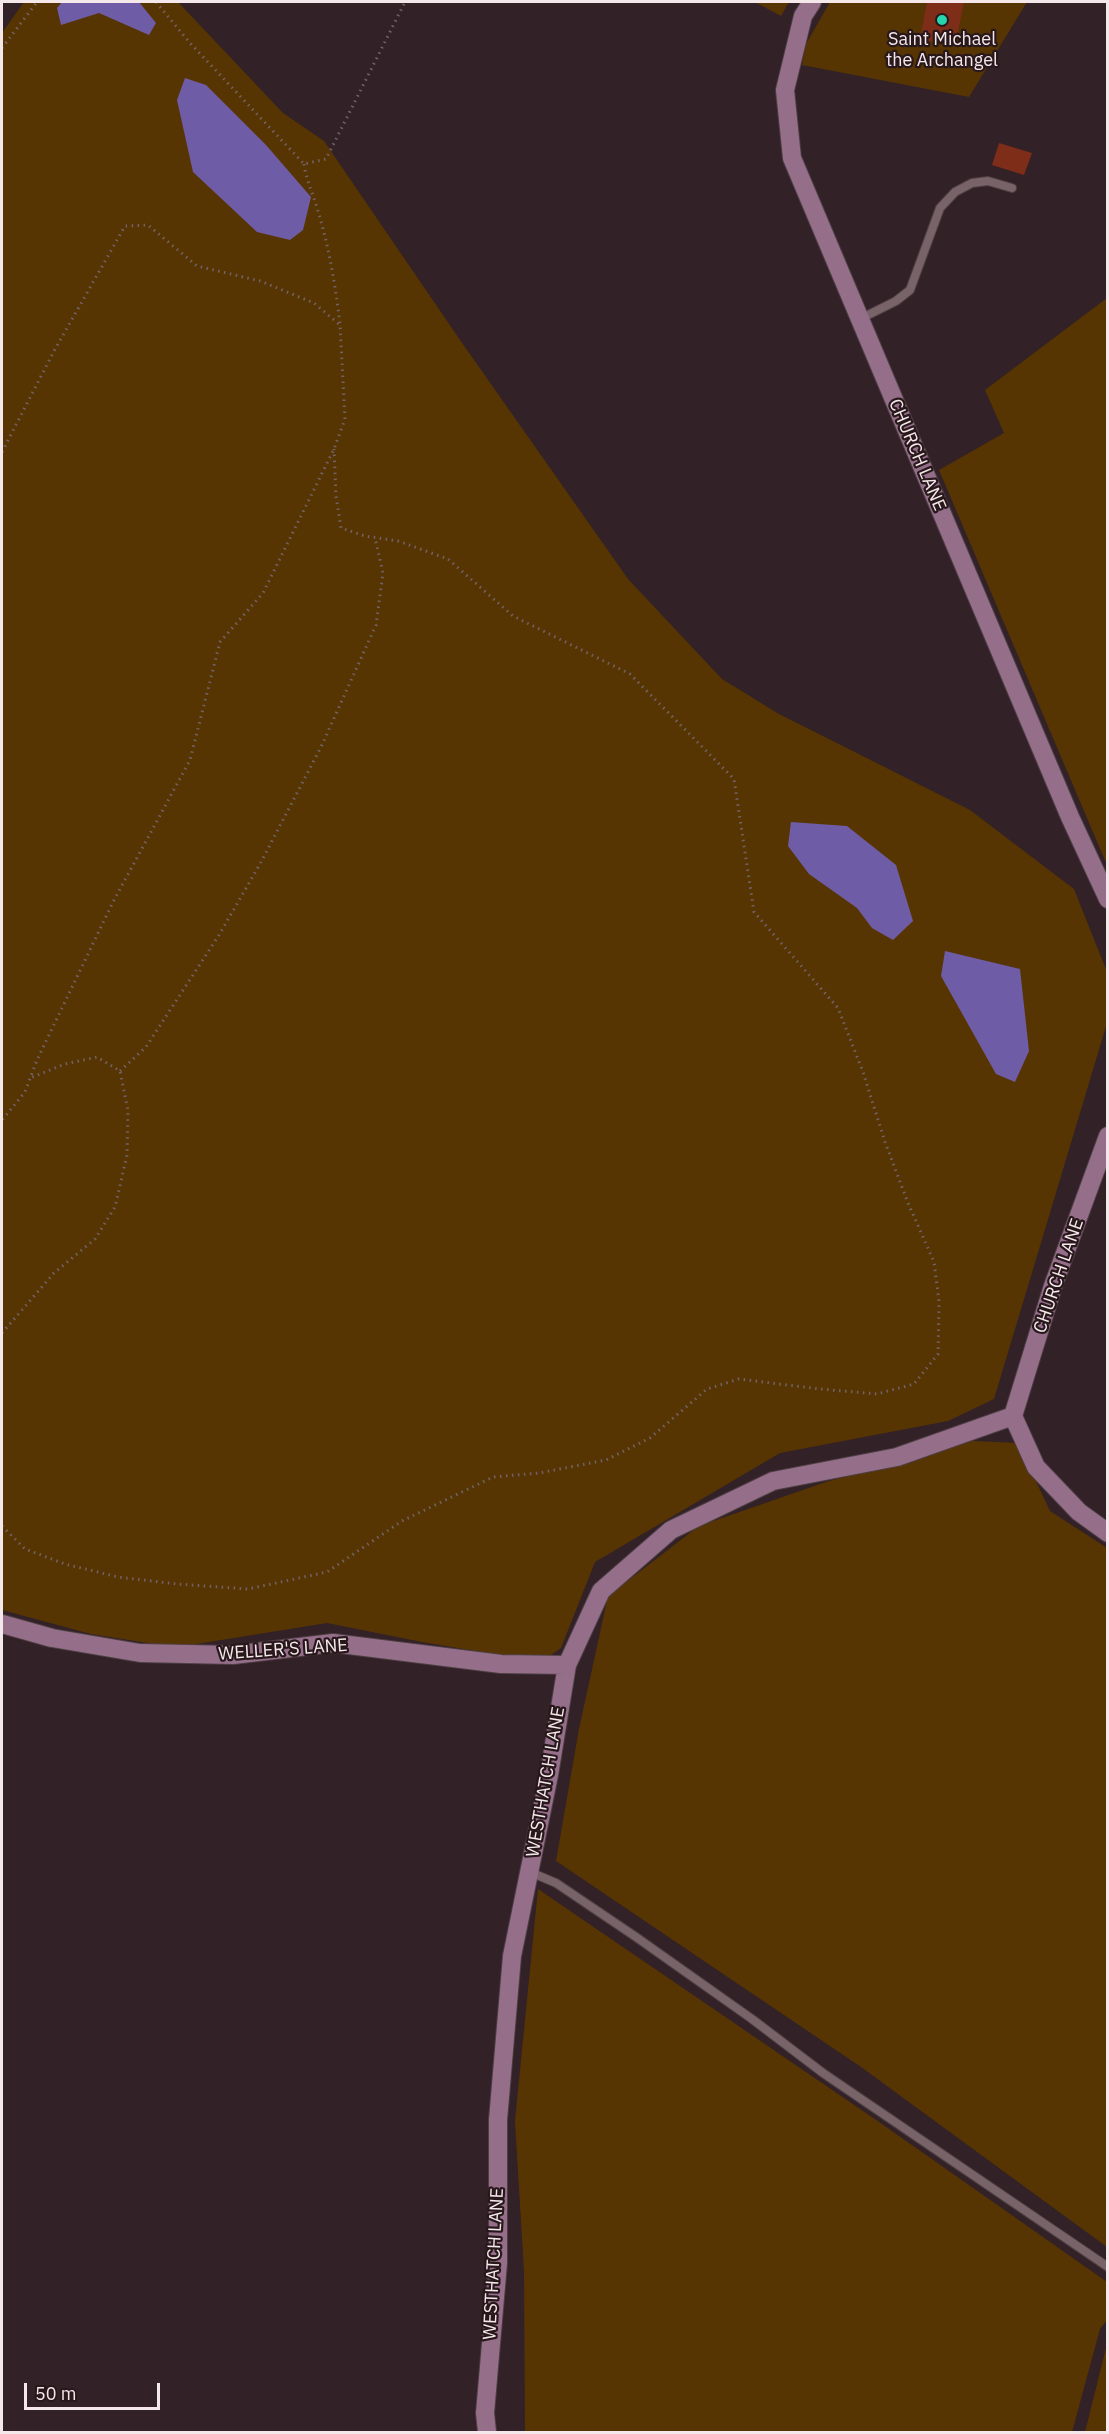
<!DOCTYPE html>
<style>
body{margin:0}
#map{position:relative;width:1109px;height:2434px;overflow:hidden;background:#322126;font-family:"IBM Plex Sans",sans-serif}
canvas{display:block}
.frame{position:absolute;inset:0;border:3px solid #f4e8eb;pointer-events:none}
.scale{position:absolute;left:24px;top:2383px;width:136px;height:27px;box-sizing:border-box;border:3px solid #f4e8eb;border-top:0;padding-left:8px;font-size:18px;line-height:21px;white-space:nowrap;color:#f4e8eb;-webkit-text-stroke:4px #28181c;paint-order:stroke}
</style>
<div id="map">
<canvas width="1109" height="2434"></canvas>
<div class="frame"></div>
<div class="scale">50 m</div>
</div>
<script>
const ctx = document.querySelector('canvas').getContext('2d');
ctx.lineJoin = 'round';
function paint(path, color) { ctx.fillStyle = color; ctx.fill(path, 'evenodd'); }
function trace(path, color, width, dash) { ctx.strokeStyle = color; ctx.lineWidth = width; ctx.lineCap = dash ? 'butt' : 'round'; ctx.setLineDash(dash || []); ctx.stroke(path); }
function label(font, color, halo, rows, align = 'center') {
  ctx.font = font + ' "IBM Plex Sans",sans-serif'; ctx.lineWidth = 4.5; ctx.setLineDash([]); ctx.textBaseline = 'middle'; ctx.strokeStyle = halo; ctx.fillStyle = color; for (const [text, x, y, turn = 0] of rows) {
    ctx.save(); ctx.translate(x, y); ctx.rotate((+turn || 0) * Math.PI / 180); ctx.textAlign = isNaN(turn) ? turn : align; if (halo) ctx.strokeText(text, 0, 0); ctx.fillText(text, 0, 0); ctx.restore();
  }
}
paint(new Path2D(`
 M 24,2 L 178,2 L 283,113 L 324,141 L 460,340 L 628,579 L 722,679 L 779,714 L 970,810 L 1074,889 L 1107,972 L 1107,1023 L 994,1399 L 948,1421 L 780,1453 L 595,1562 L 561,1648 L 541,1662 L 422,1642 L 327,1623 L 184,1646 L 154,1644 L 91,1634 L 2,1610 L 2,33 Z
 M 755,2 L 789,2 L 781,16 Z
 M 830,2 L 1027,2 L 969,97 L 802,65 L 806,44 Z
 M 1107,298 L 1107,865 L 939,470 L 1004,433 L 985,390 Z
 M 972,1441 L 1018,1443 L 1050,1511 L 1107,1548 L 1107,2247 L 861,2067 L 556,1861 L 579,1729 L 608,1596 L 699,1526 L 826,1482 Z
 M 538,1889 L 882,2124 L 1107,2282 L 1107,2320 L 1100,2329 L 1072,2432 L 525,2432 L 524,2272 L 515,2121 Z
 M 1107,2344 L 1107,2432 L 1085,2432 Z`), '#573502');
paint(new Path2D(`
 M 62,2 L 139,2 L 156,23 L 149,35 L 99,13 L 61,25 L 57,8 Z
 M 185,78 L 206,85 L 266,145 L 311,197 L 303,230 L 290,240 L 257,232 L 193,172 L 177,100 Z
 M 791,822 L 847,826 L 896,865 L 913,921 L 893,940 L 872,928 L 857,908 L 809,874 L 788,846 Z
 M 945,951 L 1020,969 L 1029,1051 L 1015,1082 L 996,1074 L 941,976 Z`), '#6e5ca7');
paint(new Path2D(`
 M 927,2 L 964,2 L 955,46 L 920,39 Z
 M 999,143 L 1032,153 L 1024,175 L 992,165 Z`), '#7d2d18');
const lane = new Path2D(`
 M 860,319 L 896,301 L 910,290 L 940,208 L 955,192 L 972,183 L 988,181 L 1012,188
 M 530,1872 L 556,1883 L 636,1937 L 752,2019 L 823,2073 L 1108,2267`);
const secondary = new Path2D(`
 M 812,2 L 803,16 L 785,90 L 792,158 L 1070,817 L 1108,899
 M 1013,1416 L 1053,1286 L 1108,1136
 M 1013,1416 L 1036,1467 L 1079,1512 L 1108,1533
 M 2,1624 L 52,1638 L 140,1653 L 233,1655 L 333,1643 L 501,1664 L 567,1665
 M 487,2432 L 485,2413 L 498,2263 L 498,2120 L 512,1956 L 549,1775 L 567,1665 L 601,1591 L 671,1530 L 773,1481 L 897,1457 L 1013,1416`);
trace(lane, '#4e3f44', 10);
trace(secondary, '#4e3f44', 20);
trace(new Path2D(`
 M 156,2 L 190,43 L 304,164 L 326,159 L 405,2
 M 2,48 L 37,2
 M 304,164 C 306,180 313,193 317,208 C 329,246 335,284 340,323
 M 2,452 L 54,351 L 125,226 L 148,225 L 197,266 L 260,281 L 314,303 L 340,325 L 345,419 L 334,449 L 263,593 L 220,642 L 190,760 L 113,902 L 37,1060 L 25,1092 L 2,1120
 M 120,1071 L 146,1047 L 219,935 L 260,864 L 321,747 L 376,625 L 383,573 L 375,538
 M 2,1333 L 54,1273 L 95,1239 L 115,1207 L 127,1155 L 128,1111 L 120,1071 L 97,1057 L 65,1064 L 30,1078
 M 2,1526 L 25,1549 L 65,1564 L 118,1577 L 177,1584 L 248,1589 L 327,1572 L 402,1521 L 493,1477 L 539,1473 L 606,1460 L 650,1438 L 707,1389 L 739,1379 L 820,1389 L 877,1394 L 914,1384 L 938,1354 L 939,1301 L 934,1262 L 908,1203 L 885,1142 L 863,1072 L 838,1008 L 754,912 L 734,779 L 630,674 L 513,616 L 448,559 L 398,541 L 365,536 L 341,528 L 336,496 L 334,449`), '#726267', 3, [1.5, 4.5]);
trace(lane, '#776368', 8);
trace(secondary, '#956f8a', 18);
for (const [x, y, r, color] of [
 [942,20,6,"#25d5ae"]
]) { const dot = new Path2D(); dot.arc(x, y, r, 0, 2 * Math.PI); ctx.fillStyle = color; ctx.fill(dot); trace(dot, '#28181c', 2); }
label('18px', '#f4e8eb', '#28181c', [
 ["Saint Michael",942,40],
 ["the Archangel",942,61]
]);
label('18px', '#f4e8eb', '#28181c', [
 ["CHURCH LANE",917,455,67],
 ["CHURCH LANE",1059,1276,-71],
 ["WELLER'S LANE",283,1650,-4],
 ["WESTHATCH LANE",546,1782,-80],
 ["WESTHATCH LANE",494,2264,-87]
]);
</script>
